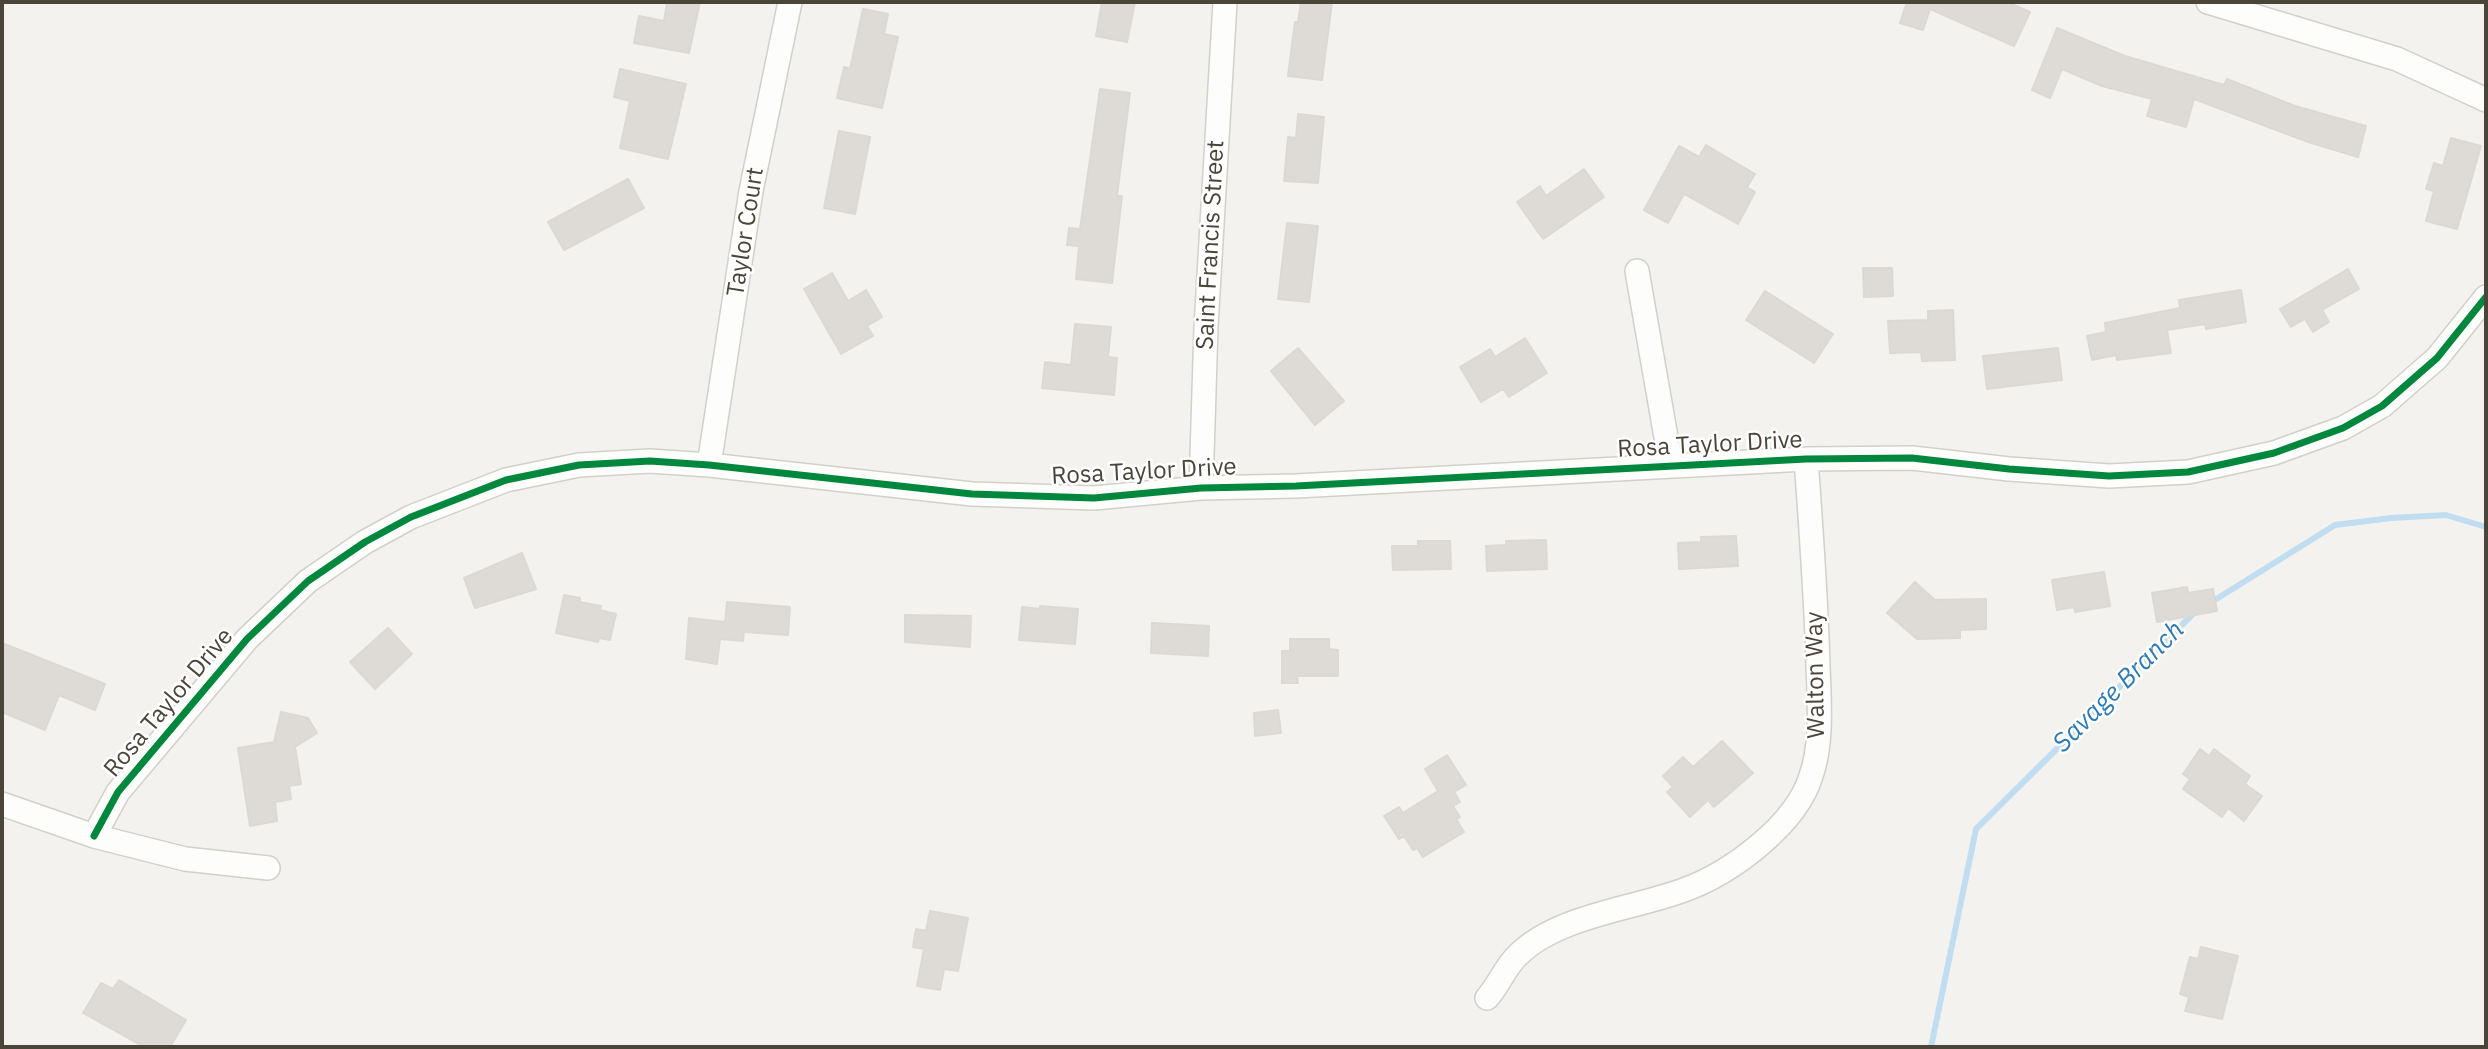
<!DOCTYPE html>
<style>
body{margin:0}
#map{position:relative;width:2488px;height:1049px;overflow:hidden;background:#f4f2ee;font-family:"IBM Plex Sans",sans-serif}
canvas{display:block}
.frame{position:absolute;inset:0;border:4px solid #4b4439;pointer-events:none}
</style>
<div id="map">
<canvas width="2488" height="1049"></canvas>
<div class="frame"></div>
</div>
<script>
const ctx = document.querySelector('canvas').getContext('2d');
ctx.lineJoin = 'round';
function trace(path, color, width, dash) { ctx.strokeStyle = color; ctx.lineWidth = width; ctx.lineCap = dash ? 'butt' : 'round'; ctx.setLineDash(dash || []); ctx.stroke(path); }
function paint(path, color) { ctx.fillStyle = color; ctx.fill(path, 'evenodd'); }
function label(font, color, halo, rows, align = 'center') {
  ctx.font = font + ' "IBM Plex Sans",sans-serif'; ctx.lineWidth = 5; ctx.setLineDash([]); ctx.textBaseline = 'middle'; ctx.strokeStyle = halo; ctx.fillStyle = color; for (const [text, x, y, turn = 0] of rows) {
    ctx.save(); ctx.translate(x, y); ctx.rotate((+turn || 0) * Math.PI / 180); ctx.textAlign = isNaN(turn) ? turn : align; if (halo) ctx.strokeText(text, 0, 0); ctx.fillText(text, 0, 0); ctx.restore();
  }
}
trace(new Path2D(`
 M 2210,603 L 2335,525 L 2391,518 L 2446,515 L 2486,527
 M 1931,1047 L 1976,829 L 2194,613`), '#c0ddf1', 6);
const building = new Path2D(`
 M 667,2 L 700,2 L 689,53 L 634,43 L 639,16 L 664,21 Z
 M 1102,2 L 1135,2 L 1127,42 L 1096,36 Z
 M 1301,2 L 1332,2 L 1322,80 L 1288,76 L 1295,22 L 1298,22 Z
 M 1907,2 L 2007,2 L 2030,12 L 2014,46 L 1930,9 L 1923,30 L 1900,23 Z
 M 863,9 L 888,14 L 884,34 L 898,37 L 882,108 L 837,98 L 844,67 L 850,69 Z
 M 2057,28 L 2125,56 L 2224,85 L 2227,79 L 2295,106 L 2366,126 L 2358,157 L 2308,142 L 2194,99 L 2186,127 L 2147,116 L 2152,99 L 2102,86 L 2062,69 L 2050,98 L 2032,90 Z
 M 620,69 L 686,84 L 668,159 L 620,148 L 630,101 L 614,97 Z
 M 1100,89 L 1130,93 L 1117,196 L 1122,196 L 1112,283 L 1076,279 L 1079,246 L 1067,245 L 1069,228 L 1080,229 Z
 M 1298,114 L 1324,117 L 1318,183 L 1284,181 L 1288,137 L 1296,138 Z
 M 839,131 L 870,137 L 855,214 L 824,208 Z
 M 2451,138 L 2481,146 L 2457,229 L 2426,221 L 2434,191 L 2426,189 L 2434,163 L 2443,166 Z
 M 1706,145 L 1755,174 L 1747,187 L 1755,192 L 1738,224 L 1684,194 L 1668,223 L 1644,210 L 1679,146 L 1699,157 Z
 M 1584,169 L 1604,197 L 1543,239 L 1517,202 L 1540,186 L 1546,196 Z
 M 628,179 L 644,208 L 564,250 L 548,222 Z
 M 1287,223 L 1318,226 L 1309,302 L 1278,299 Z
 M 1863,268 L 1892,268 L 1893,296 L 1864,297 Z
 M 2348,269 L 2359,289 L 2322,310 L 2329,322 L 2313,332 L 2305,319 L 2291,327 L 2280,309 Z
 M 832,273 L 848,301 L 866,290 L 882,317 L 867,326 L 873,336 L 841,354 L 804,289 Z
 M 2241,290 L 2246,322 L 2206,329 L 2205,324 L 2167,330 L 2171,353 L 2117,360 L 2116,355 L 2092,360 L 2087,336 L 2106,332 L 2105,323 L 2180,308 L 2179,300 Z
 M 1765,291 L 1833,334 L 1814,363 L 1746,320 Z
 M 1953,310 L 1955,360 L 1922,361 L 1921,352 L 1890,353 L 1888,321 L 1928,320 L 1928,311 Z
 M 1075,324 L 1111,327 L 1108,357 L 1117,358 L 1114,395 L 1042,388 L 1045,362 L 1071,365 Z
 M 1525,338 L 1547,373 L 1509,397 L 1503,389 L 1481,402 L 1460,367 L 1490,349 L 1495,357 Z
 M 1298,348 L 1344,401 L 1315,425 L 1271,371 Z
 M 2058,348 L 2062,380 L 1987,389 L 1983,356 Z
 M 1736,536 L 1738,566 L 1679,569 L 1678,543 L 1701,542 L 1701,537 Z
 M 1546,540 L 1547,569 L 1487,571 L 1486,546 L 1506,545 L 1506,541 Z
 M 1418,541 L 1450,541 L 1451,569 L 1393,570 L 1392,546 L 1418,546 Z
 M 522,553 L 536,589 L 475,608 L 464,578 Z
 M 2104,572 L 2110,606 L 2075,612 L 2074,607 L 2057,610 L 2052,580 Z
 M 1915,582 L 1935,600 L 1986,599 L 1986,629 L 1960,630 L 1960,638 L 1917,639 L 1887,613 Z
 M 2187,587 L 2188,593 L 2213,589 L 2217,611 L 2157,622 L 2152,593 Z
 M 564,595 L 580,598 L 580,602 L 601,606 L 600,610 L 616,614 L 610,640 L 599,638 L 598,642 L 556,633 Z
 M 727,602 L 790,607 L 788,635 L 744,632 L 743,641 L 720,639 L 717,664 L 686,659 L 689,618 L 725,622 Z
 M 1040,606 L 1078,609 L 1075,644 L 1019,640 L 1022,607 L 1040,609 Z
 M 905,615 L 971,616 L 970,647 L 905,642 Z
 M 1152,623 L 1209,626 L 1208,656 L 1151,653 Z
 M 388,628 L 412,654 L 375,689 L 350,662 Z
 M 1290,639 L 1329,639 L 1329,649 L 1338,650 L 1338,676 L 1297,676 L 1298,683 L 1282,683 L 1282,651 L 1290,651 Z
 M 2,643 L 105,684 L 95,710 L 59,695 L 45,730 L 2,712 Z
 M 1278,710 L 1281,733 L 1255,736 L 1254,713 Z
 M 281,712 L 308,718 L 317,733 L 295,747 L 301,784 L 289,786 L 291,799 L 275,802 L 277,821 L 250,826 L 238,748 L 274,742 Z
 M 1722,741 L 1753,773 L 1714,807 L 1708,800 L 1690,817 L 1667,792 L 1673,787 L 1663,776 L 1683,757 L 1693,767 Z
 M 2200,749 L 2209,756 L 2214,749 L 2250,776 L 2245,784 L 2262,796 L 2244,821 L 2228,808 L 2222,817 L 2183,789 L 2190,779 L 2183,774 Z
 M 1447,755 L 1466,785 L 1454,792 L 1460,802 L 1453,806 L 1460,817 L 1456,819 L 1464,832 L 1423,857 L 1417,848 L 1413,850 L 1404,836 L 1399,839 L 1384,816 L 1399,807 L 1403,813 L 1438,791 L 1425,769 Z
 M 930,911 L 968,918 L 958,971 L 944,969 L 940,990 L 917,986 L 924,949 L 913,947 L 916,929 L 926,931 Z
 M 2201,947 L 2238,956 L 2222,1019 L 2185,1011 L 2189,997 L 2180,994 L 2190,957 L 2198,959 Z
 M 119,980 L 186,1020 L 170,1047 L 144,1047 L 83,1013 L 101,983 L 113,989 Z`);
paint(building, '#dedbd6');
trace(building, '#dcd9d4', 2);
const minor = new Path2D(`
 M 2208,2 L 2397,59 L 2486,100
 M 1637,271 L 1671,466
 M 709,465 L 751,191 L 790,2
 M 1201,488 L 1206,327 L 1225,2
 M 2,804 L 94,836 L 185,859 L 268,868
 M 94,836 L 118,792 L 247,639 L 308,581 L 365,542 L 411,517 L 506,480 L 579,465 L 650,461 L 709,465 L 972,494 L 1094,498 L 1201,488 L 1296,486 L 1806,459 L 1912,458 L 2009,469 L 2109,476 L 2188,472 L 2274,453 L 2343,428 L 2382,406 L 2437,358 L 2486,297
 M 1487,998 C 1499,985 1505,967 1518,955 C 1557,916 1633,909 1684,890 C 1731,873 1796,825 1811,776 C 1823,741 1819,702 1818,665 C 1816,596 1811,527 1806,459`);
trace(minor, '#d2d0cb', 26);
trace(minor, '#fdfdfc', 23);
trace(new Path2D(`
 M 94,836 L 118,792 L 247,639 L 308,581 L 365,542 L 411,517 L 506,480 L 579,465 L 650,461 L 709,465 L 972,494 L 1094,498 L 1201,488 L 1296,486 L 1806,459 L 1912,458 L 2009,469 L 2109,476 L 2188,472 L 2274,453 L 2343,428 L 2382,406 L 2437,358 L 2486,297`), '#00873e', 7);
label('24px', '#4b4439', '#fff', [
 ["Taylor Court",746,232,-81],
 ["Saint Francis Street",1211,245,-87],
 ["Rosa Taylor Drive",1710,445,-3],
 ["Rosa Taylor Drive",1144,472,-3],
 ["Walton Way",1816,675,-91],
 ["Rosa Taylor Drive",169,703,-50]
]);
label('italic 26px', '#2e7ab2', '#fff', [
 ["Savage Branch",2119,687,-45]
]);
</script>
